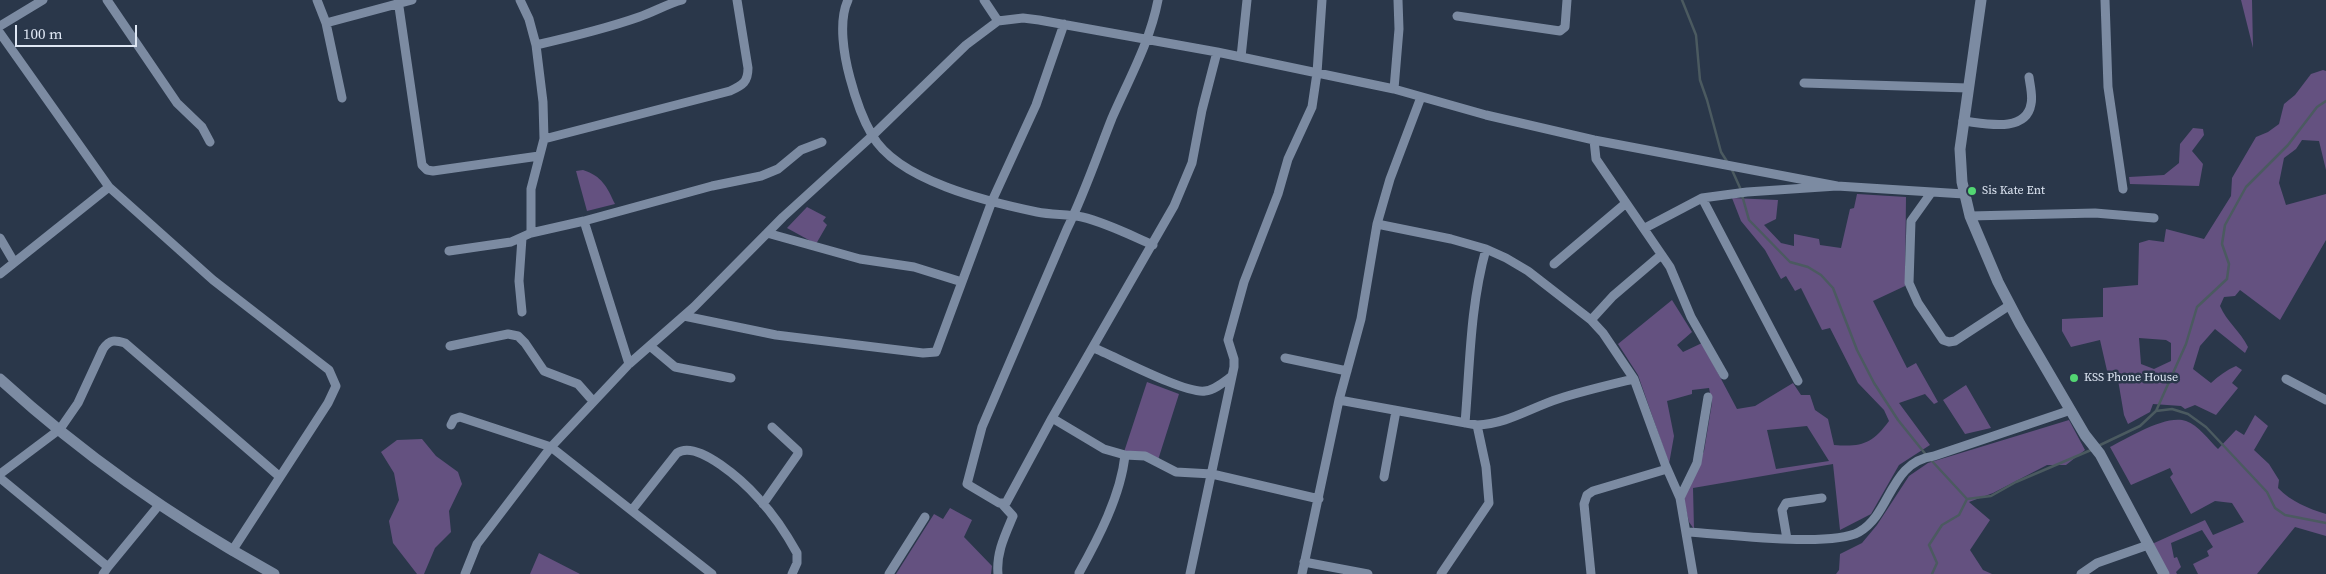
<!DOCTYPE html>
<style>
body{margin:0}
#map{position:relative;width:2326px;height:574px;overflow:hidden;background:#2a374a;font-family:"Source Serif 4",serif}
canvas{display:block}
.scale{position:absolute;left:15px;top:25px;width:122px;height:22px;box-sizing:border-box;border:2px solid #dfe7f4;border-top:0;padding-left:6px;font-size:15px;line-height:18px;white-space:nowrap;color:#dfe7f4;-webkit-text-stroke:4px #2a374a;paint-order:stroke}
</style>
<div id="map">
<canvas width="2326" height="574"></canvas>
<div class="scale">100 m</div>
</div>
<script>
const ctx = document.querySelector('canvas').getContext('2d');
ctx.lineJoin = 'round';
function paint(path, color) { ctx.fillStyle = color; ctx.fill(path, 'evenodd'); }
function trace(path, color, width, dash) { ctx.strokeStyle = color; ctx.lineWidth = width; ctx.lineCap = dash ? 'butt' : 'round'; ctx.setLineDash(dash || []); ctx.stroke(path); }
function label(font, color, halo, rows, align = 'center') {
  ctx.font = font + ' "Source Serif 4",serif'; ctx.lineWidth = 5; ctx.setLineDash([]); ctx.textBaseline = 'middle'; ctx.strokeStyle = halo; ctx.fillStyle = color; for (const [text, x, y, turn = 0] of rows) {
    ctx.save(); ctx.translate(x, y); ctx.rotate((+turn || 0) * Math.PI / 180); ctx.textAlign = isNaN(turn) ? turn : align; if (halo) ctx.strokeText(text, 0, 0); ctx.fillText(text, 0, 0); ctx.restore();
  }
}
paint(new Path2D(`
 M 2241,0 L 2252,0 L 2253,48 Z
 M 2323,70 L 2326,71 L 2326,170 L 2319,141 L 2302,140 L 2296,149 L 2284,158 L 2279,183 L 2286,205 L 2326,194 L 2326,240 L 2280,320 L 2240,290 L 2235,296 L 2224,297 L 2220,306 C 2227,322 2240,331 2248,347 L 2245,353 L 2215,329 L 2200,346 L 2193,369 L 2211,383 C 2218,376 2227,370 2236,366 L 2242,370 L 2232,383 L 2238,388 L 2216,415 L 2195,405 L 2185,409 L 2181,406 L 2153,404 L 2150,412 L 2128,424 L 2124,415 L 2117,374 L 2108,375 L 2100,340 L 2071,347 L 2062,331 L 2062,319 L 2103,317 L 2103,288 L 2138,285 L 2139,243 L 2149,240 L 2164,242 L 2166,229 L 2204,239 L 2231,196 L 2232,178 L 2256,137 L 2268,132 L 2279,124 L 2284,104 L 2295,95 L 2311,74 ZM 2139,338 L 2166,340 L 2171,343 L 2171,361 L 2154,369 L 2141,364 Z
 M 2193,128 L 2203,129 L 2204,135 L 2192,151 L 2203,164 L 2199,186 L 2130,184 L 2129,177 L 2164,175 L 2179,163 L 2180,144 Z
 M 583,170 C 602,176 607,187 615,204 L 587,211 L 576,171 Z
 M 1857,194 L 1906,197 L 1905,286 L 1873,301 L 1907,368 L 1916,363 L 1938,402 L 1934,404 L 1925,394 L 1899,403 L 1930,445 L 1899,465 L 1871,514 L 1840,530 L 1833,464 L 1693,488 L 1694,529 L 1689,522 L 1683,497 L 1704,451 L 1712,403 L 1709,388 L 1692,390 L 1692,394 L 1667,401 L 1674,436 L 1669,464 L 1638,375 L 1618,344 L 1672,300 L 1692,332 L 1677,345 L 1683,352 L 1702,343 L 1737,409 L 1755,406 L 1793,383 L 1801,395 L 1810,395 L 1815,410 L 1828,419 L 1834,445 C 1862,447 1872,444 1889,421 L 1884,410 L 1858,383 L 1830,328 L 1822,330 L 1801,288 L 1795,291 L 1786,276 L 1781,279 L 1765,250 L 1741,221 L 1732,198 L 1778,200 L 1776,219 L 1764,225 L 1781,243 L 1794,246 L 1794,234 L 1819,239 L 1820,245 L 1841,248 L 1850,209 L 1854,208 ZM 1807,426 L 1829,461 L 1776,469 L 1767,430 Z
 M 807,207 L 826,217 L 823,221 L 827,225 L 816,244 L 787,228 Z
 M 1147,382 L 1179,394 L 1158,460 L 1124,452 Z
 M 1966,385 L 1991,428 L 1965,434 L 1943,400 Z
 M 2255,415 L 2268,426 L 2254,450 L 2269,464 L 2279,480 L 2278,488 C 2292,502 2307,508 2326,514 L 2326,536 L 2295,527 L 2257,574 L 2198,574 L 2193,564 L 2209,556 L 2207,551 L 2213,547 L 2202,530 L 2171,543 L 2174,558 L 2177,557 L 2181,567 L 2176,572 L 2177,574 L 2168,574 L 2152,544 L 2205,520 L 2213,535 L 2244,522 L 2232,503 L 2215,501 L 2191,514 L 2170,477 L 2173,474 L 2170,468 L 2131,485 L 2110,447 C 2128,438 2166,414 2186,421 C 2198,425 2209,440 2218,449 L 2236,430 L 2244,435 Z
 M 2069,420 L 2085,450 L 2066,465 L 2047,465 L 1993,493 L 1969,502 L 1990,520 L 1970,550 L 1983,570 L 1992,574 L 1836,574 L 1839,570 L 1840,554 L 1862,543 L 1877,525 L 1909,476 L 1928,463 Z
 M 422,439 L 436,456 L 458,472 L 462,484 L 449,511 L 451,532 L 435,548 L 424,574 L 417,574 L 393,543 L 389,521 L 399,500 L 394,473 L 381,452 L 397,440 Z
 M 950,508 L 972,520 L 964,537 L 992,566 L 991,574 L 896,574 L 934,514 L 943,519 Z
 M 539,553 L 580,574 L 530,574 Z`), '#645180');
trace(new Path2D(`
 M 1682,0 L 1696,35 L 1700,80 L 1707,100 L 1721,152 L 1728,163
 M 1732,170 L 1741,190
 M 1742,195 L 1749,220 L 1790,262 L 1808,267 L 1821,275 L 1833,288 L 1857,350 L 1874,383 L 1898,420 L 1927,456
 M 2156,411 L 2172,409 L 2188,414 L 2206,427 L 2267,492 L 2275,508 L 2285,515 L 2326,523
 M 2098,446 L 2140,426 L 2156,411 L 2186,344 L 2197,307 L 2227,279 L 2229,264 L 2222,244 L 2225,225 L 2246,187 L 2288,145 L 2317,107 L 2326,101
 M 1931,460 L 1967,499
 M 1932,574 L 1937,563 L 1929,545 L 1942,525 L 1959,515 L 1967,499 L 1991,496 L 2016,482 L 2091,450`), '#4b5a60', 2.5);
trace(new Path2D(`
 M 107,0 L 177,103 L 202,127 L 210,142
 M 317,0 L 326,23 L 412,0
 M 398,0 L 422,165 L 427,170 L 433,171 L 539,156
 M 520,0 L 529,19 L 536,45 L 543,102 L 544,139 L 531,189 L 531,233
 M 848,0 C 838,21 844,56 850,78 C 855,97 862,118 872,135 C 898,181 989,202 1037,212 C 1052,215 1068,214 1082,217 C 1107,223 1130,235 1153,245
 M 984,0 L 998,21
 M 1158,0 C 1150,42 1129,79 1112,118 C 1097,156 1085,192 1067,229 L 982,427 L 967,484 L 999,503 L 1006,503 L 1052,418 L 1174,206 L 1192,163 L 1202,110 L 1217,52
 M 2105,0 L 2108,87 L 2123,189
 M 1457,16 L 1560,31 L 1565,27 L 1567,0
 M 326,23 L 342,98
 M 0,26 L 43,0
 M 0,33 L 109,187 L 213,280 L 329,370 L 336,386 L 328,403 L 232,551
 M 536,45 C 571,37 605,29 639,17 C 654,12 667,4 682,0
 M 1241,57 L 1247,0
 M 1804,83 L 1968,88
 M 1394,89 L 1399,29 L 1398,0
 M 1963,121 C 1983,123 2026,134 2031,104 C 2033,96 2030,85 2029,77
 M 544,139 L 730,91 C 743,85 748,82 748,68 L 737,0
 M 1594,140 L 1596,159 L 1670,267 L 1691,317 L 1724,375
 M 1931,193 L 1911,221 L 1909,283 L 1918,303 L 1943,340 L 1949,342 L 1955,341 L 2010,305
 M 1702,198 L 1798,381
 M 1970,216 L 2095,213 L 2154,218
 M 584,221 L 629,364
 M 1377,224 L 1451,239 L 1486,249 L 1506,258 L 1528,271 L 1591,320 L 1603,333 L 1634,379 L 1665,464 L 1680,498 L 1693,574
 M 1645,228 L 1702,198 L 1747,192 L 1837,186 L 1964,194
 M 767,233 L 860,259 L 914,267 L 962,282
 M 0,238 L 14,262
 M 522,238 L 519,281 L 522,312
 M 449,251 L 511,242 L 531,233 L 584,221 L 712,186 L 761,176 L 778,169 L 801,150 L 822,142
 M 1554,264 L 1626,203
 M 0,274 L 109,187
 M 684,316 L 776,335 L 923,353 L 936,352 L 992,201 L 1036,105 L 1064,24
 M 1591,320 L 1613,296 L 1661,255
 M 450,346 L 508,334 L 518,336 L 525,343 L 544,371 L 578,384 L 593,401
 M 650,346 L 675,367 L 731,378
 M 1094,348 C 1116,357 1185,394 1205,391 C 1215,390 1225,381 1232,376
 M 1285,358 L 1347,371
 M 2286,379 L 2326,400
 M 1339,400 L 1477,425 C 1507,424 1530,408 1558,399 C 1583,391 1609,385 1634,379
 M 1052,418 L 1104,449 L 1125,455 L 1145,456 L 1176,472 L 1212,474 L 1319,499
 M 1465,423 C 1470,364 1470,306 1486,249
 M 451,425 L 454,419 L 460,417 L 551,447 L 712,574
 M 0,474 L 60,429 L 78,403 L 103,349 C 110,339 115,340 125,343 L 280,477
 M 1384,477 L 1396,411
 M 0,478 L 108,567 L 103,574
 M 1680,498 L 1697,463 L 1708,397
 M 763,504 L 798,454 L 798,451 L 772,427
 M 632,510 L 677,453 C 698,439 745,483 759,499 C 773,514 787,535 797,553 L 797,563 L 792,574
 M 1688,532 C 1724,534 1830,548 1859,532 C 1892,513 1889,462 1934,456 L 2071,410
 M 1787,539 L 1782,510 L 1786,503 L 1822,498
 M 1304,562 L 1368,574
 M 108,567 L 159,505
 M 1079,573 C 1098,539 1121,495 1125,455
 M 465,574 L 477,544 L 551,447 L 629,364 L 694,307 L 783,217 L 872,136 L 966,45 L 998,21 L 1023,18 L 1039,20 L 1217,52 L 1394,89 L 1486,115 L 1594,140 L 1837,186
 M 889,574 L 925,517
 M 998,574 C 996,553 1005,535 1013,516 L 1003,505
 M 1190,574 L 1234,367 L 1234,359 L 1228,340 L 1244,282 L 1278,194 L 1288,159 L 1312,107 L 1317,73 L 1322,0
 M 1302,574 L 1339,400 L 1361,319 L 1377,224 L 1390,179 L 1421,97
 M 1441,574 L 1489,503 L 1486,467 L 1477,425
 M 1591,574 L 1584,504 L 1587,495 L 1593,491 L 1667,469
 M 2081,574 L 2097,563 L 2148,545`), '#7c8ba2', 9);
trace(new Path2D(`
 M 1981,0 L 1960,149 L 1962,182 L 1970,216 L 1998,282 L 2020,324 L 2085,435 L 2100,454 L 2164,574
 M 0,379 C 83,455 176,520 274,574`), '#7c8ba2', 11);
for (const [x, y, r, color] of [
 [1972,191,5,"#53d673"],
 [2074,378,5,"#53d673"]
]) { const dot = new Path2D(); dot.arc(x, y, r, 0, 2 * Math.PI); ctx.fillStyle = color; ctx.fill(dot); trace(dot, '#2a374a', 2); }
label('12px', '#dfe7f4', '#2a374a', [
 ["Sis Kate Ent",1982,191],
 ["KSS Phone House",2084,378]
], 'left');
</script>
